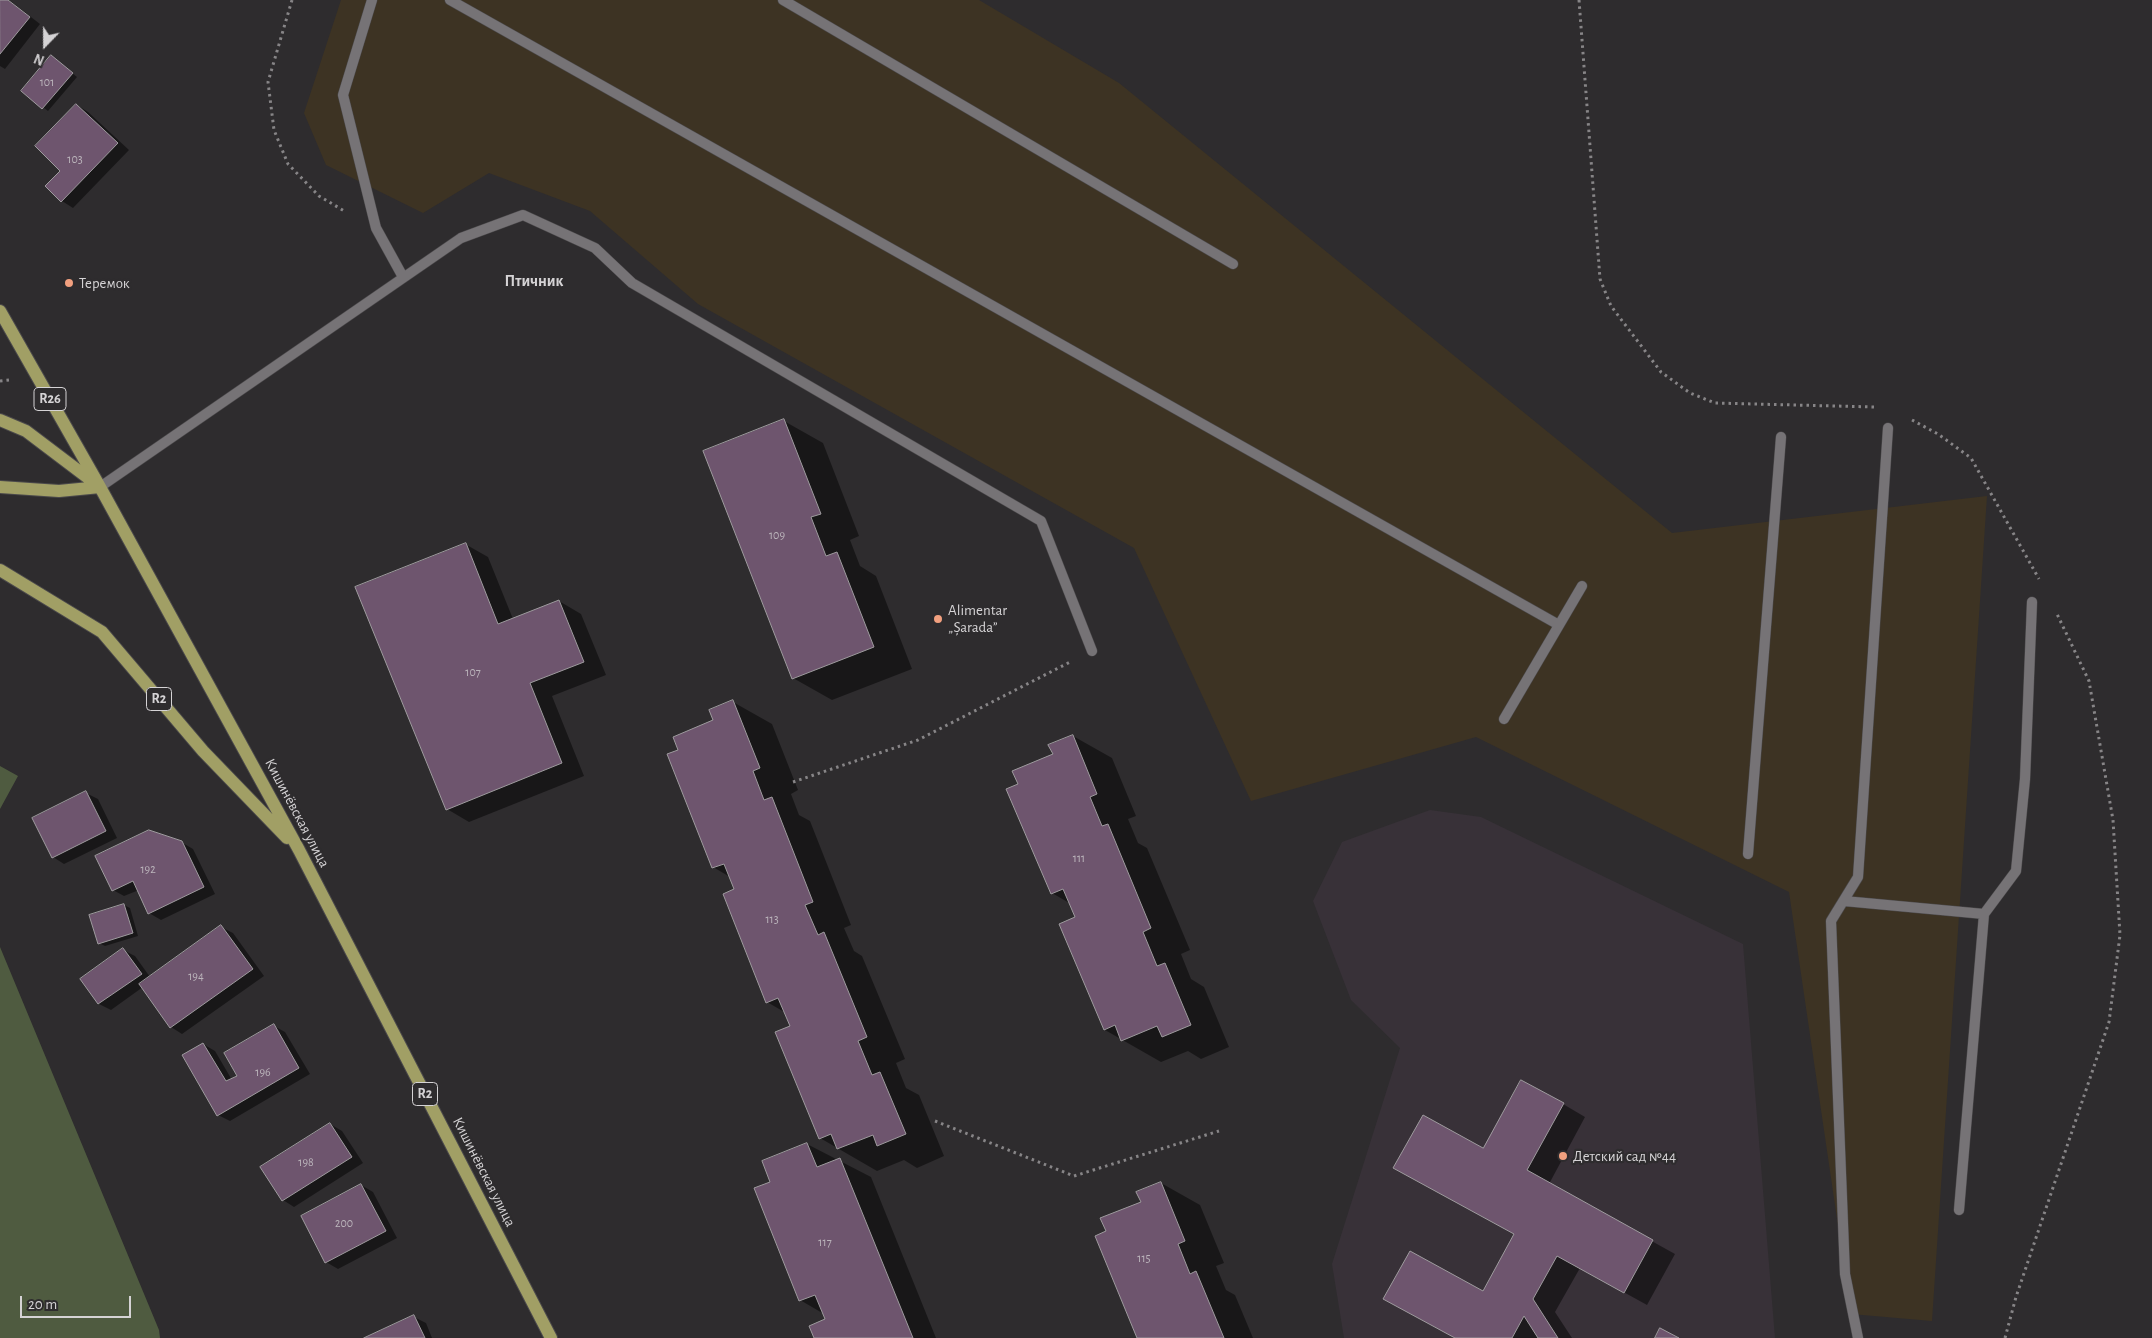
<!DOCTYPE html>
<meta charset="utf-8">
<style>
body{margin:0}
#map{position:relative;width:2152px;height:1338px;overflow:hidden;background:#2e2c2e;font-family:"Alegreya Sans",sans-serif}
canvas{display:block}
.north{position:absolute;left:20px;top:20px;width:50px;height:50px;-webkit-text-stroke:4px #2e2c2e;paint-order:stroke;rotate:202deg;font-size:14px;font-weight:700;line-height:20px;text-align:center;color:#d5d3d5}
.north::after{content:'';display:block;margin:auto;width:18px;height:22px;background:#d5d3d5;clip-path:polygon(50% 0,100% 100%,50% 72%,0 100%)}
.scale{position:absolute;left:20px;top:1296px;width:111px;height:22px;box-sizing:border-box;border:2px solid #d5d3d5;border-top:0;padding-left:6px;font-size:15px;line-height:18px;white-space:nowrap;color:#d5d3d5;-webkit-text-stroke:4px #2e2c2e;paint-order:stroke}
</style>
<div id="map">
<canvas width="2152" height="1338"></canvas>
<div class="north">N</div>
<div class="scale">20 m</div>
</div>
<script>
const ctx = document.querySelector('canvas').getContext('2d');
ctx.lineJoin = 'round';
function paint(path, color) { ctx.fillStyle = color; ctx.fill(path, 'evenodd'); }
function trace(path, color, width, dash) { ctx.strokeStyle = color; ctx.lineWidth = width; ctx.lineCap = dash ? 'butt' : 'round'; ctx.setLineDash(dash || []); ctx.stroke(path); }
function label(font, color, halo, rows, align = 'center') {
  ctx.font = font + ' "Alegreya Sans",sans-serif'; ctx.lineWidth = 4.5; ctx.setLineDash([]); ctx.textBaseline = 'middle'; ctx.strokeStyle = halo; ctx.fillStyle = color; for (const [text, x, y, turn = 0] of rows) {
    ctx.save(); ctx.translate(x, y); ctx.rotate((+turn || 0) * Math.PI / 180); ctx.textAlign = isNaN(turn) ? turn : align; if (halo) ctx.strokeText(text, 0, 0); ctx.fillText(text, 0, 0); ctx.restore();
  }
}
paint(new Path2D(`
 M 1430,810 L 1481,817 L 1743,944 L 1775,1338 L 1344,1338 L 1332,1264 L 1400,1048 L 1351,1000 L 1313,901 L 1342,842 Z`), '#383138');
paint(new Path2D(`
 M 341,0 L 979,0 L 1119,83 L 1672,533 L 1987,496 L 1932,1321 L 1851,1314 L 1789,892 L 1476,737 L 1251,801 L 1134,548 L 698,304 L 590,211 L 489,173 L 423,213 L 326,165 L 304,113 Z`), '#3d3323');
paint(new Path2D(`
 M 0,766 L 18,776 L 0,809 Z
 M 0,947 L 159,1330 L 160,1338 L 0,1338 Z`), '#4f5b40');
paint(new Path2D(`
 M 0,0 L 9,0 L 40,24 L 5,69 L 0,66 Z
 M 51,56 L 77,77 L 48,111 L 22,91 Z
 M 77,105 L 88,112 L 129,150 L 73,208 L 62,201 L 62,171 Z
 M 784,421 L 823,443 L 859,536 L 850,540 L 860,566 L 876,576 L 912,669 L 832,700 L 793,678 Z
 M 465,544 L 488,557 L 513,619 L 559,601 L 581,614 L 606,675 L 552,696 L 584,776 L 469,822 L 447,809 Z
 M 733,702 L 772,724 L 798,790 L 791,794 L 799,815 L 810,821 L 851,925 L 844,928 L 854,951 L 862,956 L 905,1059 L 896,1063 L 906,1088 L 919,1095 L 944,1156 L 917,1168 L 904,1160 L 877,1171 L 820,1138 L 792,1027 L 786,1013 L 767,1002 L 735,890 L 730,877 L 713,867 L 680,750 Z
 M 1073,736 L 1112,758 L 1136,816 L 1128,819 L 1138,843 L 1147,848 L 1190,950 L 1181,954 L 1191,979 L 1204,987 L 1229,1047 L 1201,1059 L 1188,1051 L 1161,1062 L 1105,1030 L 1076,918 L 1071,904 L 1052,893 L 1019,784 Z
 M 86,793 L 98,799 L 117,838 L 64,864 L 53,857 Z
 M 181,842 L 193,849 L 215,894 L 161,920 L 149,913 L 139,890 L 124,896 L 113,890 Z
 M 124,905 L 130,908 L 138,936 L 105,946 L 99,943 L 90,916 Z
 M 221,927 L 233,933 L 264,976 L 182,1034 L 171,1027 L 143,987 L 111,1010 L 99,1004 L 82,979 L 123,950 L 135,956 L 150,977 Z
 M 274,1026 L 285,1032 L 310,1074 L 230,1121 L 218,1115 L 203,1044 L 215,1051 L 232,1080 L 238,1076 Z
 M 1563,1104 L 1585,1117 L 1549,1184 L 1675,1254 L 1647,1305 L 1580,1268 L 1555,1312 L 1572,1338 L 1456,1338 L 1516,1234 L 1484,1150 Z
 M 330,1124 L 342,1131 L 363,1163 L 294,1207 L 283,1200 Z
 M 807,1144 L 871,1177 L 936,1338 L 815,1338 L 827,1320 L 824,1314 L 800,1300 L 772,1182 Z
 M 1161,1183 L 1200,1205 L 1224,1263 L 1216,1266 L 1226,1290 L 1235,1295 L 1253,1338 L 1138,1338 L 1107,1232 L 1142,1203 Z
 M 361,1185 L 373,1192 L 397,1238 L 338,1269 L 326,1262 Z
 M 414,1317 L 426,1323 L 432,1338 L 367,1338 Z`), '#0007');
const building = new Path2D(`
 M 0,0 L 8,0 L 30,17 L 0,54 Z
 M 51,55 L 73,73 L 42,109 L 21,91 Z
 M 76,104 L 118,143 L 61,202 L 45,186 L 60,171 L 35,146 Z
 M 784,419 L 821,514 L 811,517 L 826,556 L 837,552 L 874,647 L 792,679 L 703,451 Z
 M 466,543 L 498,624 L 559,600 L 584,662 L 530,683 L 562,763 L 446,810 L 355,587 Z
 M 733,700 L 760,768 L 753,771 L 764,800 L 772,797 L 813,902 L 805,905 L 818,935 L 824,932 L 867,1037 L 858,1041 L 872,1075 L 880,1072 L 906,1134 L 877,1146 L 873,1135 L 837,1149 L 831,1134 L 819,1139 L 775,1032 L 790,1026 L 778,998 L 766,1003 L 723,894 L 734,889 L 724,864 L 712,868 L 667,754 L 678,750 L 673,737 L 713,720 L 709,710 Z
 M 1073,735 L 1097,794 L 1090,797 L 1102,826 L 1108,824 L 1151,928 L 1143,932 L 1157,966 L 1165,963 L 1191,1025 L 1162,1037 L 1157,1026 L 1121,1041 L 1115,1025 L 1104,1030 L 1059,924 L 1075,917 L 1063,889 L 1051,894 L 1006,789 L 1018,784 L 1012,771 L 1053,754 L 1048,745 Z
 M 86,791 L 106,831 L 52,858 L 32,818 Z
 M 149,830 L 182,841 L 204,887 L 148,914 L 133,881 L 112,891 L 95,856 Z
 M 124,904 L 133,933 L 98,944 L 89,915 Z
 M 221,925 L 253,969 L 170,1028 L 139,984 Z
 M 123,948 L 142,974 L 98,1004 L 80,979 Z
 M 274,1024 L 299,1068 L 217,1116 L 182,1055 L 203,1043 L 226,1081 L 237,1076 L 224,1053 Z
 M 1521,1080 L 1564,1103 L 1527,1170 L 1653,1240 L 1624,1293 L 1557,1256 L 1533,1299 L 1558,1338 L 1538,1338 L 1524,1316 L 1512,1338 L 1455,1338 L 1383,1299 L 1410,1251 L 1483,1291 L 1514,1234 L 1393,1168 L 1423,1115 L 1483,1148 Z
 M 330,1123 L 352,1157 L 282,1201 L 260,1167 Z
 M 807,1143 L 817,1167 L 840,1158 L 913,1338 L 814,1338 L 809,1326 L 825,1319 L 815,1295 L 799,1301 L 754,1188 L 770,1182 L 762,1161 Z
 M 1161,1182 L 1185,1241 L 1178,1244 L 1190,1274 L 1196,1271 L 1224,1338 L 1137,1338 L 1095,1236 L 1106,1231 L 1100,1218 L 1141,1202 L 1136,1192 Z
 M 361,1184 L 386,1231 L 325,1263 L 301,1216 Z
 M 414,1315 L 425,1338 L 364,1338 Z
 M 1660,1328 L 1679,1338 L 1655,1338 Z`);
paint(building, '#6e556e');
trace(building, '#9e9b9e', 1);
const service = new Path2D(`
 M 372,0 L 343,95 L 376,228 L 403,277
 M 450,0 L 1559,625
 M 783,0 L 1233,264
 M 100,487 L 461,238 L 523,215 L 595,248 L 632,283 L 1041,521 L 1092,651
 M 1504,719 L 1582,586
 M 1748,854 L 1781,437
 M 1844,901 L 1984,914 L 2016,871 L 2025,779 L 2032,602
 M 1959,1210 L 1984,914
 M 1858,1338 L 1845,1274 L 1831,921 L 1858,877 L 1888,428`);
const primary = new Path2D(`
 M 0,311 L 100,487 L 299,850 L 551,1338
 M 0,420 L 26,431 L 96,484
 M 0,487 L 59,491 L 100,487
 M 0,570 L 102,632 L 203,751 L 287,838`);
trace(service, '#4b494b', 11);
trace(primary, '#4b494b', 14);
trace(new Path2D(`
 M 292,0 L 268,82 L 274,130 L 288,164 L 319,196 L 346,212
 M 1579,0 L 1600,279 L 1611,306 L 1661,372 L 1690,393 L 1715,403 L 1874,407
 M 0,381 L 9,380
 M 1912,420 L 1938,434 L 1971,458 L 2039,579
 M 793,782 L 918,740 L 1072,661
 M 935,1121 L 1074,1176 L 1219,1131
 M 2005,1338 L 2016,1297 L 2109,1022 L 2120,935 L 2113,820 L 2089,681 L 2057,614`), '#878587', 3, [2.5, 4]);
trace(service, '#767376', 10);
trace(primary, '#a19f65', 12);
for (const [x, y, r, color] of [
 [69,283,5,"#f2a07f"],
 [938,619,5,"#f2a07f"],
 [1563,1156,5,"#f2a07f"]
]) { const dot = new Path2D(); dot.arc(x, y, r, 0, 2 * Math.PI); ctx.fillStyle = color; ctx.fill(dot); trace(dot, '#2e2c2e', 2); }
label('12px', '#bbb4bb', null, [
 ["101",47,82],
 ["103",75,159],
 ["109",777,535],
 ["107",473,672],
 ["111",1079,858],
 ["192",148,869],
 ["113",772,919],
 ["194",196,976],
 ["196",263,1072],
 ["198",306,1162],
 ["200",344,1223],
 ["117",825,1242],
 ["115",1144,1258]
]);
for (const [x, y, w] of [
 [50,399,32],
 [159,699,25],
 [425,1094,25]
]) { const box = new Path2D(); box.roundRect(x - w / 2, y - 11.5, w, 23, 4); ctx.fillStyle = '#2e2c2e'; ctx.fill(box); trace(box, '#d5d3d5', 1); }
label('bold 14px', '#d5d3d5', null, [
 ["R26",50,399],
 ["R2",159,699],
 ["R2",425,1094]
]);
label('15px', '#d5d3d5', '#2e2c2e', [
 ["Теремок",79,283],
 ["Alimentar",948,610],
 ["„Șarada”",948,627],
 ["Детский сад №44",1573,1156]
], 'left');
label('15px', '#d5d3d5', '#2e2c2e', [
 ["Кишинёвская улица",297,813,62],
 ["Кишинёвская улица",484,1172,63]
]);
label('bold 16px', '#d5d3d5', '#2e2c2e', [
 ["Птичник",534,281]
]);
</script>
